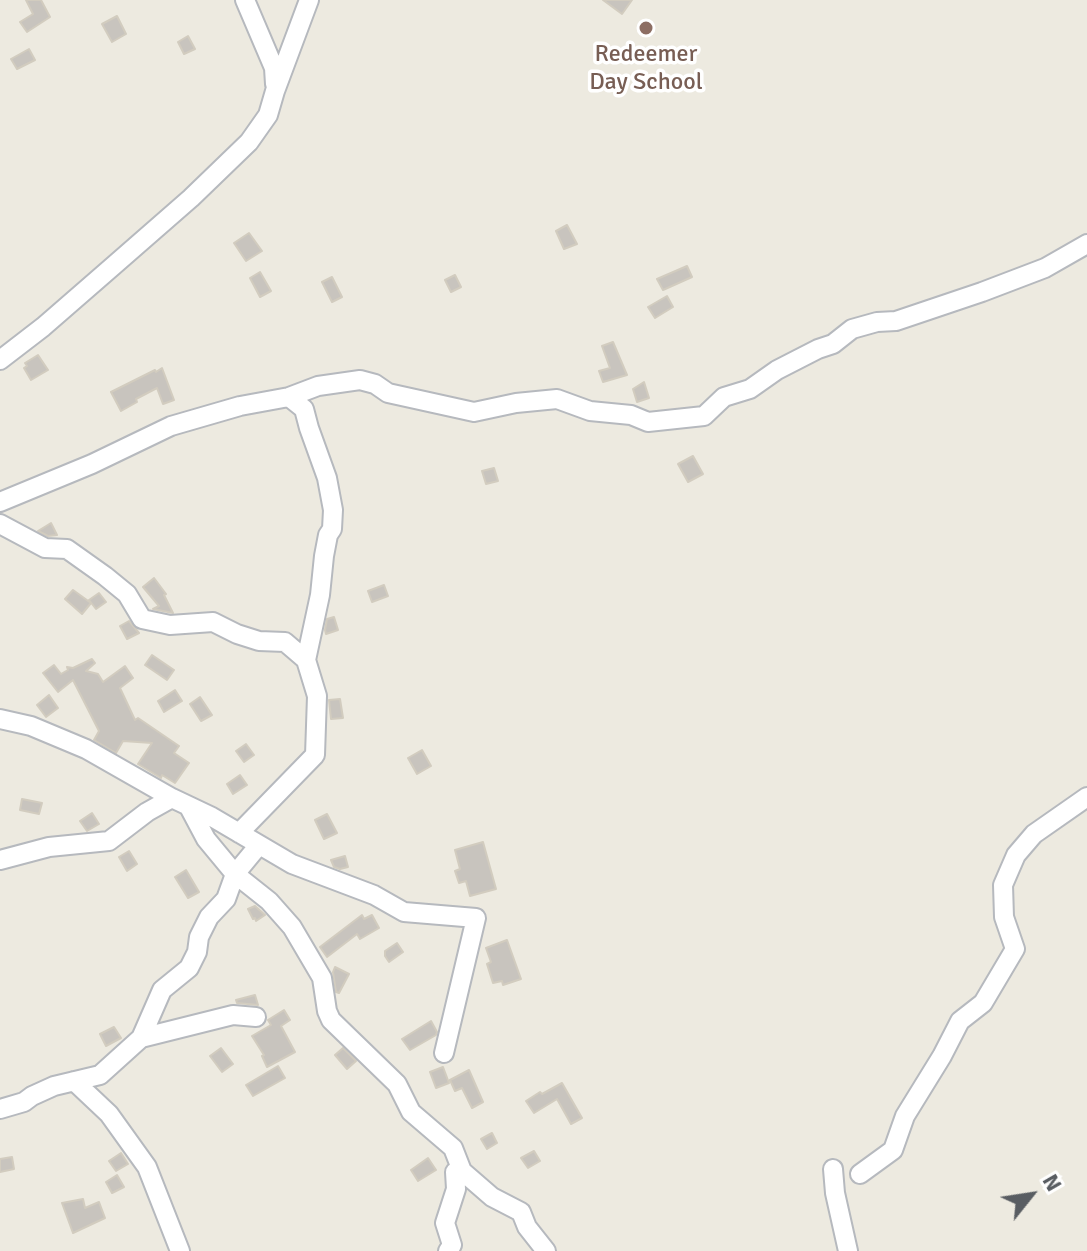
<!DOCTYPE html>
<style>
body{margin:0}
#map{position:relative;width:1087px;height:1251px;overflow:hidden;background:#edeae0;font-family:Signika,sans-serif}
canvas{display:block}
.north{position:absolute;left:991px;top:1155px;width:80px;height:80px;-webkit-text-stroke:6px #fff;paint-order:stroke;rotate:60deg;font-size:22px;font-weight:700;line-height:32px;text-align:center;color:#595d62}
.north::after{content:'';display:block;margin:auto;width:28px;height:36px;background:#595d62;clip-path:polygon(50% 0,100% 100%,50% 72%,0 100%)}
</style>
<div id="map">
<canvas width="1087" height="1251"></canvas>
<div class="north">N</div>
</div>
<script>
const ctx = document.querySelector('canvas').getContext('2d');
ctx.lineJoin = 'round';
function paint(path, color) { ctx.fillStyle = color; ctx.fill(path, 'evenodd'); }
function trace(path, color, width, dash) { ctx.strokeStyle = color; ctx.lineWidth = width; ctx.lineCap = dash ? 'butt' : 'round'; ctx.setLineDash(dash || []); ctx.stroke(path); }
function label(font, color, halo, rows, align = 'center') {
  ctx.font = font + ' Signika,sans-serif'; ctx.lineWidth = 7; ctx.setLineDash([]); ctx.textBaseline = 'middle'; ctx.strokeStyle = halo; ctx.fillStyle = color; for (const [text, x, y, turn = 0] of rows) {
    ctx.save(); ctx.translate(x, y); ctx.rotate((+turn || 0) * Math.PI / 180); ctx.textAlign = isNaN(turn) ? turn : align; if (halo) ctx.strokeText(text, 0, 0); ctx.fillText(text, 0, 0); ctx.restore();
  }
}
const building = new Path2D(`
 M 26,0 L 41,0 L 50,17 L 27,32 L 20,22 L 33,14 Z
 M 603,0 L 632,0 L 622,14 Z
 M 117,16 L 126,34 L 112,42 L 102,24 Z
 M 188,36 L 195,49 L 184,54 L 178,42 Z
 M 29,49 L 35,60 L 17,69 L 11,59 Z
 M 567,225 L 577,244 L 564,249 L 556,231 Z
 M 249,233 L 262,251 L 246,261 L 234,243 Z
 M 687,266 L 692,277 L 663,290 L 657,279 Z
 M 260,272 L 271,291 L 260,297 L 250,278 Z
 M 455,275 L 461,287 L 451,292 L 445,280 Z
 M 332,277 L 342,297 L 332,302 L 322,282 Z
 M 667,296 L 673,307 L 655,318 L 648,307 Z
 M 613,342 L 627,375 L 603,382 L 599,371 L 610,368 L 602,346 Z
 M 38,355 L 48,370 L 31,380 L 24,368 L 27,366 L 25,363 Z
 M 162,368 L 174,400 L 163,404 L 157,388 L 136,399 L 137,402 L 121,411 L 111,392 L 155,370 L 156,372 Z
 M 644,382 L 649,398 L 637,402 L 633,389 Z
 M 693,456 L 703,474 L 688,482 L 678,464 Z
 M 494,468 L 498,481 L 486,484 L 482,471 Z
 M 51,523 L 57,535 L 48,536 L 38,531 Z
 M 154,578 L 166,594 L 164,595 L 173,613 L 153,609 L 159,606 L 143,587 Z
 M 384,585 L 388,596 L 372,602 L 368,591 Z
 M 73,590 L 91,603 L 82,614 L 65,599 Z
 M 99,593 L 106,602 L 96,609 L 89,600 Z
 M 334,617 L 338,630 L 326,634 L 325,630 L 327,619 Z
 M 129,621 L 139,633 L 127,639 L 120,626 Z
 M 152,655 L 174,670 L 167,680 L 145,665 Z
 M 92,659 L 95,663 L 86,671 L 98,674 L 103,682 L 125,666 L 133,678 L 120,688 L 135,720 L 138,718 L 179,746 L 174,753 L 189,763 L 175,783 L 162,775 L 161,778 L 138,764 L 152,743 L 123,741 L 116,753 L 94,740 L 99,731 L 73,680 L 58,692 L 43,673 L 54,665 L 61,674 L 68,670 L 67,667 L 73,668 Z
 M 175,690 L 182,701 L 164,712 L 158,701 Z
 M 49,695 L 58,708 L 46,717 L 37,705 Z
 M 200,697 L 212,715 L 201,721 L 190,704 Z
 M 340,699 L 343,718 L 331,719 L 329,700 Z
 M 246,744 L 254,755 L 244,762 L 236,751 Z
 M 422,750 L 431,766 L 417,774 L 408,758 Z
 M 240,775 L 247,785 L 233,794 L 227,784 Z
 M 22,799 L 42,803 L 39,814 L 20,810 Z
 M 92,813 L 99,824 L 87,831 L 80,821 Z
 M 327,814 L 337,833 L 324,839 L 315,820 Z
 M 483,842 L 496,889 L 470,896 L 466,881 L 459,883 L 455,871 L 460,869 L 455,850 Z
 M 129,851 L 137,864 L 127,871 L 119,857 Z
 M 345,856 L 348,867 L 340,869 L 334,867 L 331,860 Z
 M 186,870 L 199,892 L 188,898 L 175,877 Z
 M 255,906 L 265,915 L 256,921 L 255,918 L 253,919 L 248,909 Z
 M 362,915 L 364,919 L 372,915 L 379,928 L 360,939 L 357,934 L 327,957 L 320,947 Z
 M 507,940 L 521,979 L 503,985 L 502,981 L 493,983 L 487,964 L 491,962 L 486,948 Z
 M 397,943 L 403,952 L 389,962 L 385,956 L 385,951 Z
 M 335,967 L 349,974 L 339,993 L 336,992 L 333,972 Z
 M 255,995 L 258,1005 L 237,1003 L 236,1000 Z
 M 284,1010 L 290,1020 L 281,1026 L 295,1052 L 267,1067 L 262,1056 L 264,1055 L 252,1036 L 271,1025 L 268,1020 Z
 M 431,1021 L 437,1032 L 436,1035 L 410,1050 L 402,1039 Z
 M 114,1027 L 121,1038 L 106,1046 L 100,1034 Z
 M 221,1048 L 233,1064 L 222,1072 L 210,1056 Z
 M 343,1048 L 356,1061 L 347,1069 L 335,1055 Z
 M 278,1066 L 285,1078 L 253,1096 L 246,1085 Z
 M 443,1067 L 449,1083 L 436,1088 L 430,1072 Z
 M 469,1070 L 483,1102 L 472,1108 L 462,1088 L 455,1091 L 450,1080 Z
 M 562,1083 L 582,1118 L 571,1124 L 557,1099 L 534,1113 L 526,1101 L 540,1092 L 542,1094 Z
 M 492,1133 L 497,1143 L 487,1149 L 481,1139 Z
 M 534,1151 L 540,1161 L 528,1168 L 521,1158 Z
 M 121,1153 L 128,1164 L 116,1171 L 109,1161 Z
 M 12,1157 L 14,1169 L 0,1172 L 0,1159 Z
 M 428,1158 L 436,1170 L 418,1181 L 411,1170 Z
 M 117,1175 L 124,1187 L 112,1193 L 106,1182 Z
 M 83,1199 L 85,1208 L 99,1202 L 105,1218 L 73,1233 L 62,1203 Z`);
paint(building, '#c8c4be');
trace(building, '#d2ccbf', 2);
const minor = new Path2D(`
 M 245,0 L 274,68 L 275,84
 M 0,360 L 43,327 L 112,267 L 191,198 L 249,142 L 268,115 L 275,91 L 309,0
 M 0,502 L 92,464 L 171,426 L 240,406 L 289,397 L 318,386 L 360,380 L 375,384 L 388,393 L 474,412 L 516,403 L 557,399 L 590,411 L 631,415 L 648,422 L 704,416 L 724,397 L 750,389 L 777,370 L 818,349 L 833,344 L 852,329 L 877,322 L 896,321 L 982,292 L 1045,268 L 1087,244
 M 0,524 L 45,548 L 67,549 L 105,576 L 127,594 L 142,619 L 170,625 L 213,622 L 237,634 L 259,641 L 285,642 L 306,660
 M 0,719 L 31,726 L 86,749 L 172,798 L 212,817 L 292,864 L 374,895 L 404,912 L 476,918 L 444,1053
 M 189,807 L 206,839 L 235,874 L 269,901 L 292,927 L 322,978 L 327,1011 L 331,1020 L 397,1084 L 411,1112 L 453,1148 L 462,1171 L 492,1197 L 521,1212 L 527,1227 L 546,1251
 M 239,833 L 315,755 L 317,696 L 306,660 L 320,595 L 324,556 L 328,535 L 332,529 L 333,510 L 327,478 L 309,428 L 304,409 L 289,397
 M 0,860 L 49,847 L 109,841 L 147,812 L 172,798
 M 141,1038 L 162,990 L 189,968 L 197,952 L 199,937 L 209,917 L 226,899 L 235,874 L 259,845
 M 74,1081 L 109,1114 L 147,1167 L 180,1251
 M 0,1109 L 24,1102 L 32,1096 L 54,1086 L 100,1075 L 141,1038 L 233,1015 L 256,1017
 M 833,1169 L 835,1193 L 848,1251
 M 860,1174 L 893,1150 L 905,1116 L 942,1056 L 960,1021 L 983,1003 L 1015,949 L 1004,917 L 1003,885 L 1016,855 L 1034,834 L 1087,797
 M 448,1251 L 452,1245 L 445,1223 L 456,1189 L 455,1172`);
trace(minor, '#b6b9be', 22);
trace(minor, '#fff', 18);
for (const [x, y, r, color] of [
 [646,28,8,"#8d6e63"]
]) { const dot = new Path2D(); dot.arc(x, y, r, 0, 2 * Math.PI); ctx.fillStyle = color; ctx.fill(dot); trace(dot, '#fff', 3); }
label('24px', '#785e54', '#fff', [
 ["Redeemer",646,55],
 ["Day School",646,83]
]);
</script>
